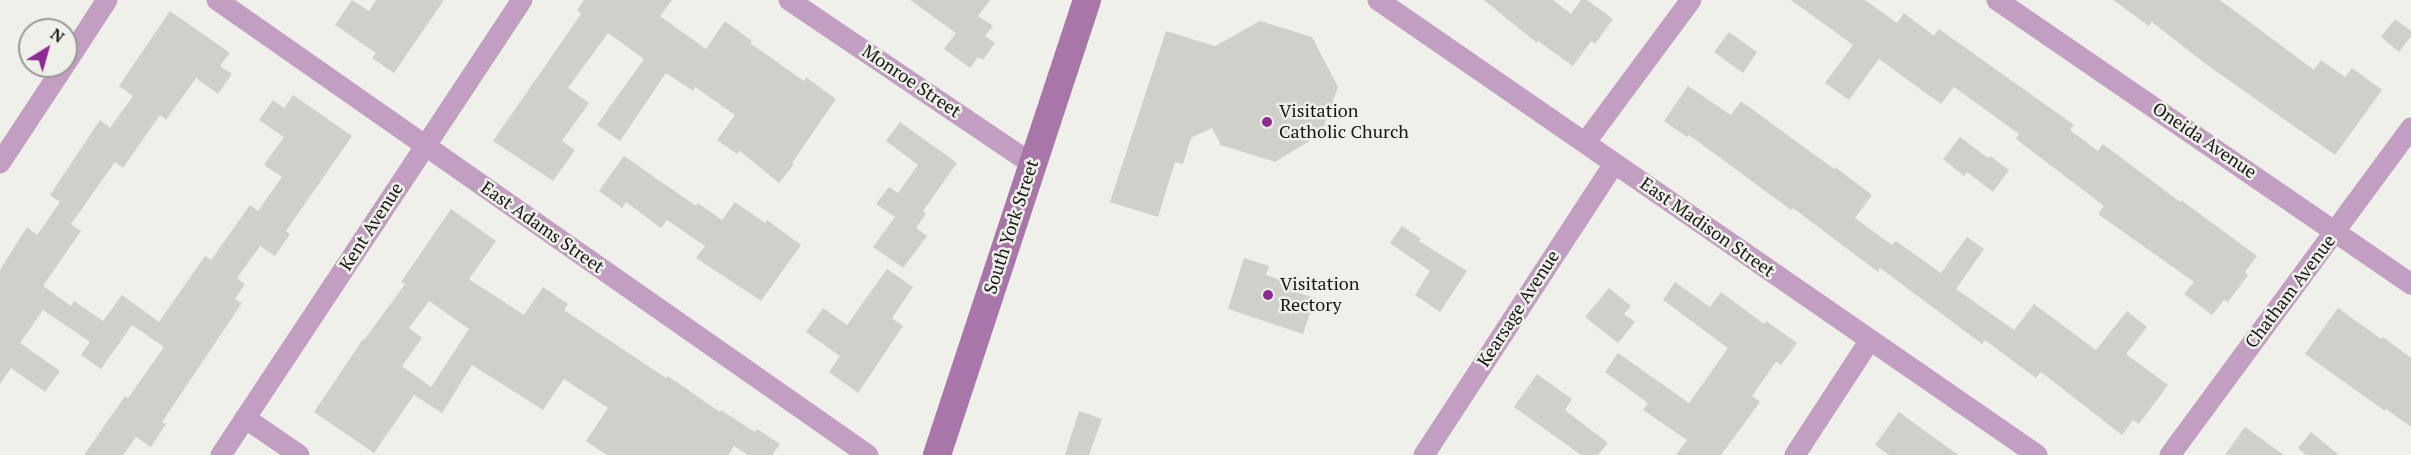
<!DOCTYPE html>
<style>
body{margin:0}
#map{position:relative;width:2411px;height:455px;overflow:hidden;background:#f0f0eb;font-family:"PT Serif",serif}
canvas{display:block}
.north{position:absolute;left:18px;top:18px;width:60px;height:60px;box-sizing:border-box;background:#f0f0eb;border:2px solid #999995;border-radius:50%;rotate:37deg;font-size:16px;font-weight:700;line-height:24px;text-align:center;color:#161615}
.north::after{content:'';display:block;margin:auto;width:21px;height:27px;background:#8e2b92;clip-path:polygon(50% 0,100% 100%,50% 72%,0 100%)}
</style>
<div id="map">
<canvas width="2411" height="455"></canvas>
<div class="north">N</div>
</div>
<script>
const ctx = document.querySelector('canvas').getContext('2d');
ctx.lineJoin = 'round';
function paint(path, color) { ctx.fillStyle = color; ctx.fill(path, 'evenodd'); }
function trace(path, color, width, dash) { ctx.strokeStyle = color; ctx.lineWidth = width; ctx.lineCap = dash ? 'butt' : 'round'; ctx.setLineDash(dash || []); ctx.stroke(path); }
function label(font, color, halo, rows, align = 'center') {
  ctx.font = font + ' "PT Serif",serif'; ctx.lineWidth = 5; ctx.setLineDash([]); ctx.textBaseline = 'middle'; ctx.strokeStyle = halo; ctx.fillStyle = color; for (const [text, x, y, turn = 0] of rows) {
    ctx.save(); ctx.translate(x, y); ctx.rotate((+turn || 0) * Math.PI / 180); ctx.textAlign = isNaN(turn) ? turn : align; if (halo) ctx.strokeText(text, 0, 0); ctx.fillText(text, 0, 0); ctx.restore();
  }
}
paint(new Path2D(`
 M 352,0 L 369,11 L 376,0 L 444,0 L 394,73 L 372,58 L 376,53 L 335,25 Z
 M 584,0 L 672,0 L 660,16 L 706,49 L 725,21 L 752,41 L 750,43 L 804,81 L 806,77 L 836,99 L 792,163 L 794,164 L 779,183 L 740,151 L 737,154 L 717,140 L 735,115 L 695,87 L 693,91 L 666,73 L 620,141 L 597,125 L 644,59 L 608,33 L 568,88 L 589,103 L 562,141 L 575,150 L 553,181 L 493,141 L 581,14 L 577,10 Z
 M 910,0 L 990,0 L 978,16 L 993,26 L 985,36 L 995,43 L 983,60 L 978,57 L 970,68 L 944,49 L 956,33 Z
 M 1484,0 L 1553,0 L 1571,14 L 1581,0 L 1587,0 L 1613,19 L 1595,44 L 1591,41 L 1573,66 L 1538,41 L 1537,43 Z
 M 1791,0 L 1865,0 L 1897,23 L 1904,13 L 1934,36 L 1939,29 L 2074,125 L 2070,130 L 2098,151 L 2103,144 L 2180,202 L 2181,200 L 2257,256 L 2245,272 L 2248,275 L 2228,302 L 2224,300 L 2212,315 L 2184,294 L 2194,282 L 2098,214 L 2104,206 L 2016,139 L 2019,134 L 1954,87 L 1941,104 L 1879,59 L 1849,100 L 1825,83 L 1853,45 Z
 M 2113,0 L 2220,0 L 2314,70 L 2321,60 L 2345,77 L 2352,68 L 2382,90 L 2335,155 L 2207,65 L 2152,22 L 2149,26 Z
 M 170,11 L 230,53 L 220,66 L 232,74 L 218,94 L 196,78 L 166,120 L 160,115 L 123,168 L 115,162 L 71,224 L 81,231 L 43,286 L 71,306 L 74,301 L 103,321 L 122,295 L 159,322 L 205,256 L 211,260 L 250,205 L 258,211 L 282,177 L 264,165 L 284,137 L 259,120 L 273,100 L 284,108 L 293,95 L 352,136 L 286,231 L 290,234 L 275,256 L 260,246 L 237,278 L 245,284 L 235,299 L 242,303 L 162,422 L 166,424 L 151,447 L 136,437 L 123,455 L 84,455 L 125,396 L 128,398 L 164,347 L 132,325 L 101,369 L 81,355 L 90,342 L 43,310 L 20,343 L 60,371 L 45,392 L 11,368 L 0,384 L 0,270 L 27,227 L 37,235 L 60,202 L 50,195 L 100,120 L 110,128 L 133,96 L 119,86 Z
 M 2395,19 L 2411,31 L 2411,36 L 2399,52 L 2381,37 Z
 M 1260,21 L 1312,37 L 1338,87 L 1321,134 L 1275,162 L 1221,145 L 1212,128 L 1191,138 L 1183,164 L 1175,162 L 1158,217 L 1110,202 L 1166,31 L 1215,46 Z
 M 1729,32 L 1757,52 L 1743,73 L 1714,52 Z
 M 1688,86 L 1731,115 L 1741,101 L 1834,169 L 1835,167 L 1872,195 L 1855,218 L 1892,245 L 1896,241 L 1941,273 L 1967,237 L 1984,249 L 1956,289 L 2014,330 L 2034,304 L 2096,350 L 2127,311 L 2147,327 L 2126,354 L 2168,385 L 2139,424 L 2133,420 L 2122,435 L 2041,372 L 2036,378 L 1985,340 L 1982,344 L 1880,268 L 1878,272 L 1793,208 L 1791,210 L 1689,135 L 1687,137 L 1664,121 Z
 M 900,122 L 957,163 L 923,211 L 926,214 L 916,228 L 927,236 L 903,268 L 873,247 L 895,217 L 876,204 L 889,187 L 898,193 L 918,165 L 886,141 Z
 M 1960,137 L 1988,158 L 1990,156 L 2009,170 L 1993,192 L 1967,172 L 1964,176 L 1943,159 Z
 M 624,156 L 696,206 L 698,203 L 722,220 L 735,202 L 765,223 L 767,220 L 801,245 L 761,301 L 696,258 L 705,246 L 667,220 L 661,228 L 626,202 L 622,208 L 599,191 Z
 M 451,209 L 496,241 L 469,279 L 524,315 L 543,287 L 568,304 L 564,310 L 666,378 L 668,376 L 720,412 L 721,410 L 755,432 L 757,429 L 780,444 L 772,455 L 748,455 L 734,446 L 728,455 L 607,455 L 586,441 L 608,408 L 564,379 L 543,410 L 472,365 L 442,413 L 414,395 L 374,453 L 314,412 L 363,339 L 364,340 L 405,284 L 401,282 ZM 429,301 L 469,329 L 431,387 L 402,366 L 422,338 L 409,328 Z
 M 1402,226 L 1421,239 L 1419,241 L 1467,271 L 1440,312 L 1415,295 L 1430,271 L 1390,243 Z
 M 1244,258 L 1269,266 L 1266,275 L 1297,285 L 1295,292 L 1315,298 L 1303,334 L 1228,309 Z
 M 887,269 L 913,287 L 892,318 L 903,326 L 858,393 L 829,372 L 840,356 L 806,332 L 823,308 L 847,325 Z
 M 1675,282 L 1710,307 L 1721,292 L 1764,324 L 1766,321 L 1797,343 L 1781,365 L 1776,362 L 1752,396 L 1760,402 L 1721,455 L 1676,455 L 1687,440 L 1643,410 L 1648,403 L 1605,372 L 1618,353 L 1689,403 L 1728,348 L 1663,300 Z
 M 1609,288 L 1631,306 L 1624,314 L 1635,322 L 1618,343 L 1585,317 Z
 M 2338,308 L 2381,339 L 2383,337 L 2411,358 L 2411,427 L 2386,409 L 2385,411 L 2305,354 Z
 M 1537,374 L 1572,399 L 1565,410 L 1608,443 L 1598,455 L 1581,455 L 1514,407 Z
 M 1079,411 L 1102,419 L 1089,455 L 1065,455 Z
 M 1899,412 L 1958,455 L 1889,455 L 1875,445 Z
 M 2245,427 L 2284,455 L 2225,455 Z
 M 2311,432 L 2339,455 L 2306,455 L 2298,448 Z`), '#d0d0cb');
trace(new Path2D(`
 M 217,0 L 868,455
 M 789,0 L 1032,164
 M 1378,0 L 2037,455
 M 1997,0 L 2411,284
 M 66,63 L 107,0
 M 1585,143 L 1691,0
 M 0,163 L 64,66
 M 245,418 L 299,455
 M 221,455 L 522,0
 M 1424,455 L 1614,164
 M 1795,455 L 1870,340
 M 2170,455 L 2411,128`), '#c29ec2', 21);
trace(new Path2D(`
 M 937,455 L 1087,0`), '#a976aa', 28);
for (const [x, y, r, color] of [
 [1267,122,6,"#8e2b92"],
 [1268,295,6,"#8e2b92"]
]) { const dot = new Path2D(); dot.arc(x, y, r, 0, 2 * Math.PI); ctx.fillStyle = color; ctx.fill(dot); trace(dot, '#f0f0eb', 2); }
label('18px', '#161615', '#f0f0eb', [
 ["Monroe Street",911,82,34],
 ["Oneida Avenue",2204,141,34],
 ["Kent Avenue",372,227,-57],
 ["South York Street",1012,227,-72],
 ["East Adams Street",542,228,35],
 ["East Madison Street",1707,228,35],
 ["Chatham Avenue",2291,292,-53],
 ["Kearsage Avenue",1519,309,-57]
]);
label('18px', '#161615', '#f0f0eb', [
 ["Visitation",1279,112],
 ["Catholic Church",1279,133],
 ["Visitation",1280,285],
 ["Rectory",1280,306]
], 'left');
</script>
